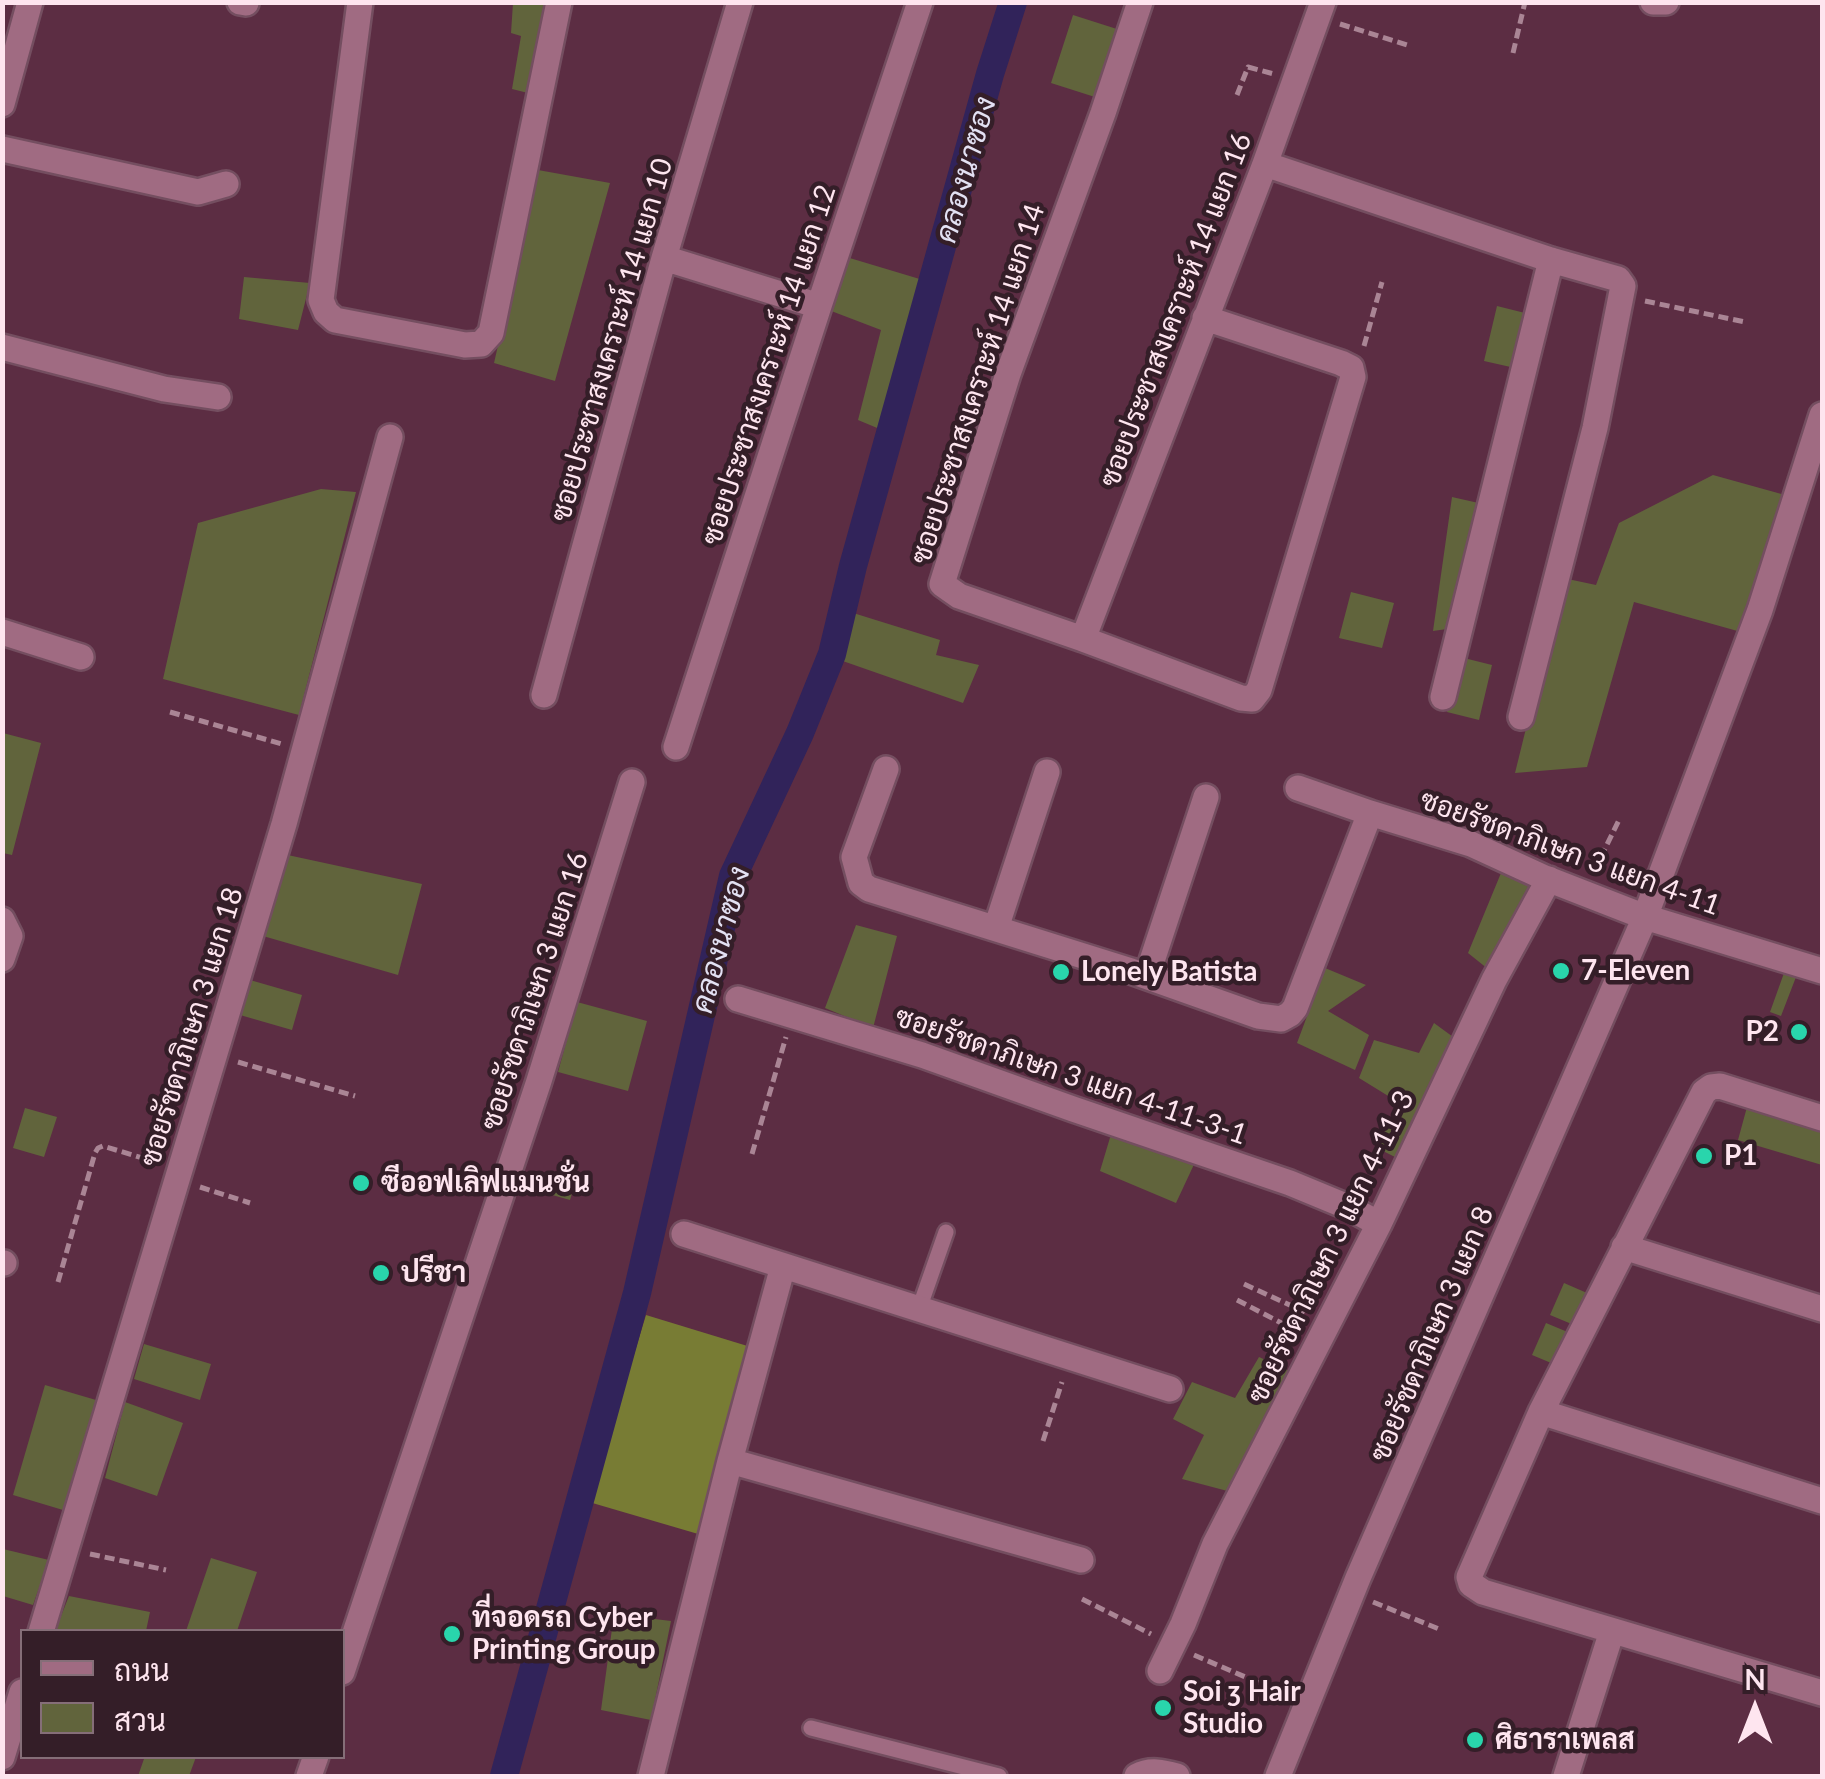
<!DOCTYPE html>
<meta charset="utf-8">
<style>
body{margin:0}
#map{position:relative;width:1825px;height:1779px;overflow:hidden;background:#5c2d43;font-family:Lato,Sarabun,sans-serif}
canvas{display:block}
.frame{position:absolute;inset:0;border:5px solid #fee5ef;pointer-events:none}
.legend{position:absolute;left:20px;top:1629px;width:325px;height:130px;box-sizing:border-box;background:#341e28;border:2px solid #856e78;margin:0;padding:12px 18px;list-style:none;font-size:30px;color:#fee5ef}
.legend li{display:flex;align-items:center;gap:20px;height:50px}
.legend b{width:50px;border:2px solid #856e78}
.north{position:absolute;left:1705px;top:1659px;width:100px;height:100px;-webkit-text-stroke:8px #341e28;paint-order:stroke;rotate:0deg;font-size:28px;font-weight:700;line-height:40px;text-align:center;color:#fee5ef}
.north::after{content:'';display:block;margin:auto;width:35px;height:45px;background:#fee5ef;clip-path:polygon(50% 0,100% 100%,50% 72%,0 100%)}
</style>
<div id="map">
<canvas width="1825" height="1779"></canvas>
<div class="frame"></div>
<ul class="legend">
<li><b style="height:12px;background:#a06b82"></b>ถนน</li>
<li><b style="height:28px;background:#61643c"></b>สวน</li>
</ul>
<div class="north">N</div>
</div>
<script>
const ctx = document.querySelector('canvas').getContext('2d');
ctx.lineJoin = 'round';
function paint(path, color) { ctx.fillStyle = color; ctx.fill(path, 'evenodd'); }
function trace(path, color, width, dash) { ctx.strokeStyle = color; ctx.lineWidth = width; ctx.lineCap = dash ? 'butt' : 'round'; ctx.setLineDash(dash || []); ctx.stroke(path); }
function label(font, color, halo, rows, align = 'center') {
  ctx.font = font + ' Lato,Sarabun,sans-serif'; ctx.lineWidth = 9; ctx.setLineDash([]); ctx.textBaseline = 'middle'; ctx.strokeStyle = halo; ctx.fillStyle = color; for (const [text, x, y, turn = 0] of rows) {
    ctx.save(); ctx.translate(x, y); ctx.rotate((+turn || 0) * Math.PI / 180); ctx.textAlign = isNaN(turn) ? turn : align; if (halo) ctx.strokeText(text, 0, 0); ctx.fillText(text, 0, 0); ctx.restore();
  }
}
paint(new Path2D(`
 M 513,3 L 553,3 L 536,95 L 512,89 L 521,36 L 511,33 Z
 M 1073,15 L 1120,30 L 1098,98 L 1051,83 Z
 M 538,170 L 610,183 L 555,381 L 494,363 Z
 M 843,256 L 923,280 L 882,430 L 858,420 L 881,330 L 826,309 Z
 M 244,277 L 310,283 L 298,330 L 239,319 Z
 M 1497,306 L 1529,314 L 1515,368 L 1484,361 Z
 M 1713,475 L 1785,495 L 1741,632 L 1634,602 L 1587,767 L 1515,773 L 1563,578 L 1596,585 L 1619,523 Z
 M 321,489 L 356,492 L 299,715 L 163,679 L 198,523 Z
 M 1452,497 L 1483,504 L 1447,629 L 1433,631 Z
 M 1351,592 L 1394,603 L 1382,648 L 1339,638 Z
 M 850,612 L 940,640 L 936,655 L 979,665 L 963,703 L 837,659 Z
 M 1460,657 L 1492,665 L 1479,720 L 1447,712 Z
 M 3,733 L 41,743 L 12,855 L 3,853 Z
 M 283,854 L 422,884 L 398,975 L 263,936 Z
 M 1501,873 L 1532,883 L 1493,973 L 1468,953 Z
 M 856,925 L 897,936 L 873,1028 L 825,1008 Z
 M 1325,968 L 1366,985 L 1328,1011 L 1369,1035 L 1355,1070 L 1297,1043 Z
 M 1784,973 L 1796,977 L 1781,1016 L 1770,1012 Z
 M 250,980 L 302,995 L 292,1030 L 240,1015 Z
 M 577,1002 L 647,1021 L 628,1091 L 558,1072 Z
 M 1434,1023 L 1460,1042 L 1399,1159 L 1377,1148 L 1398,1102 L 1359,1078 L 1374,1040 L 1419,1053 Z
 M 1747,1107 L 1822,1131 L 1822,1165 L 1738,1140 Z
 M 25,1108 L 57,1117 L 44,1157 L 13,1148 Z
 M 1112,1131 L 1197,1158 L 1176,1203 L 1100,1171 Z
 M 528,1174 L 574,1187 L 570,1200 L 524,1187 Z
 M 1564,1283 L 1587,1293 L 1574,1325 L 1550,1315 Z
 M 1546,1323 L 1570,1333 L 1556,1365 L 1532,1355 Z
 M 144,1344 L 211,1364 L 200,1400 L 134,1379 Z
 M 1259,1357 L 1292,1372 L 1235,1493 L 1182,1479 L 1204,1435 L 1173,1419 L 1192,1382 L 1235,1398 Z
 M 45,1385 L 96,1400 L 63,1510 L 13,1495 Z
 M 125,1402 L 183,1423 L 157,1496 L 105,1478 Z
 M 3,1549 L 49,1560 L 33,1605 L 3,1596 Z
 M 211,1558 L 257,1572 L 237,1631 L 186,1631 Z
 M 69,1596 L 150,1612 L 146,1631 L 55,1631 Z
 M 614,1614 L 671,1621 L 651,1720 L 601,1710 Z
 M 145,1756 L 196,1756 L 196,1757 L 189,1776 L 138,1776 Z`), '#61643c');
paint(new Path2D(`
 M 646,1315 L 754,1348 L 705,1536 L 589,1502 Z`), '#787c34');
trace(new Path2D(`
 M 504,1776 L 637,1293 L 733,876 L 800,733 L 832,654 L 853,566 L 990,74 L 1013,2`), '#31235a', 28);
const lane = new Path2D(`
 M 919,1309 L 946,1232
 M 811,1728 L 999,1776`);
const street = new Path2D(`
 M 240,2 L 246,3
 M 360,2 L 321,300 L 326,312 L 335,320 L 465,345 L 481,344 L 491,333 L 559,2
 M 1140,2 L 1103,113 L 1008,374 L 942,584 L 959,596 L 1083,639 L 1241,698 L 1252,699 L 1259,690 L 1353,377 L 1351,368 L 1341,363 L 1205,318
 M 2,104 L 30,2
 M 2,149 L 198,192 L 226,184
 M 1265,164 L 1551,260 L 1618,279 L 1623,286 L 1595,428 L 1521,717
 M 664,258 L 819,306
 M 2,347 L 164,389 L 218,397
 M 2,632 L 81,657
 M 1083,639 L 1265,164 L 1323,2
 M 544,695 L 664,258 L 740,2
 M 1443,697 L 1551,260
 M 676,747 L 819,306 L 920,2
 M 886,769 L 854,857 L 861,883 L 869,889 L 1131,971 L 1258,1016 L 1281,1019 L 1290,1014 L 1295,1008 L 1370,813
 M 1298,788 L 1370,813 L 1471,844 L 1545,878 L 1645,917 L 1822,971
 M 2,920 L 10,936 L 2,959
 M 996,928 L 1047,772
 M 1147,976 L 1206,797
 M 738,999 L 922,1055 L 1073,1109 L 1290,1183 L 1348,1207 L 1379,1224
 M 1822,1118 L 1720,1086 L 1711,1087 L 1704,1092 L 1541,1412 L 1469,1577 L 1471,1584 L 1483,1592 L 1822,1693
 M 684,1234 L 1170,1389
 M 1624,1247 L 1822,1309
 M 2,1263 L 4,1263
 M 1541,1412 L 1822,1501
 M 730,1461 L 1081,1560
 M 41,1632 L 284,824 L 390,437
 M 1160,1671 L 1183,1624 L 1215,1544 L 1379,1224 L 1494,980 L 1549,879
 M 342,1672 L 538,1084 L 632,782
 M 2,1757 L 22,1692
 M 309,1776 L 316,1756
 M 651,1776 L 730,1461 L 783,1266
 M 1137,1776 C 1150,1769 1163,1772 1177,1776
 M 1278,1776 L 1358,1578 L 1645,917 L 1760,610 L 1822,415
 M 1566,1776 L 1612,1631`);
const secondary = new Path2D(`
 M 1653,2 L 1666,2`);
trace(lane, '#744e60', 20);
trace(street, '#744e60', 30);
trace(secondary, '#744e60', 30);
trace(new Path2D(`
 M 1340,24 L 1407,45
 M 1513,53 L 1525,2
 M 1237,95 L 1248,67 L 1274,74
 M 1645,301 L 1745,322
 M 1364,346 L 1382,282
 M 170,712 L 282,744
 M 1594,871 L 1619,820
 M 238,1062 L 355,1096
 M 752,1154 L 786,1037
 M 200,1187 L 250,1203
 M 58,1282 L 95,1153 L 98,1148 L 103,1146 L 159,1163
 M 1244,1284 L 1305,1312
 M 1237,1300 L 1297,1331
 M 1043,1441 L 1062,1382
 M 90,1554 L 166,1570
 M 1082,1599 L 1151,1634
 M 1373,1602 L 1439,1629
 M 1194,1655 L 1285,1694`), '#aa8595', 5, [10, 5]);
trace(lane, '#a06b82', 15);
trace(street, '#a06b82', 25);
trace(secondary, '#a06b82', 25);
for (const [x, y, r, color] of [
 [1561,971,10,"#29d5ac"],
 [1061,972,10,"#29d5ac"],
 [1799,1032,10,"#29d5ac"],
 [1704,1156,10,"#29d5ac"],
 [361,1183,10,"#29d5ac"],
 [381,1273,10,"#29d5ac"],
 [452,1634,10,"#29d5ac"],
 [1163,1708,10,"#29d5ac"],
 [1475,1740,10,"#29d5ac"]
]) { const dot = new Path2D(); dot.arc(x, y, r, 0, 2 * Math.PI); ctx.fillStyle = color; ctx.fill(dot); trace(dot, '#341e28', 4); }
label('28px', '#fee5ef', '#341e28', [
 ["ซอยประชาสงเคราะห์ 14 แยก 16",1176,310,-69],
 ["ซอยประชาสงเคราะห์ 14 แยก 10",612,340,-74],
 ["ซอยประชาสงเคราะห์ 14 แยก 12",769,365,-72],
 ["ซอยประชาสงเคราะห์ 14 แยก 14",978,384,-72],
 ["ซอยรัชดาภิเษก 3 แยก 4-11",1570,853,20],
 ["ซอยรัชดาภิเษก 3 แยก 16",535,991,-72],
 ["ซอยรัชดาภิเษก 3 แยก 18",192,1027,-73],
 ["ซอยรัชดาภิเษก 3 แยก 4-11-3-1",1071,1076,19],
 ["ซอยรัชดาภิเษก 3 แยก 4-11-3",1331,1247,-64],
 ["ซอยรัชดาภิเษก 3 แยก 8",1432,1334,-67]
]);
label('bold 28px', '#fee5ef', '#341e28', [
 ["7-Eleven",1581,971],
 ["Lonely Batista",1081,972],
 ["P2",1779,1032,"right"],
 ["P1",1724,1156],
 ["ซีออฟเลิฟแมนชั่น",381,1183],
 ["ปรีชา",401,1273],
 ["ที่จอดรถ Cyber",472,1618],
 ["Printing Group",472,1650],
 ["Soi ʒ Hair",1183,1692],
 ["Studio",1183,1724],
 ["ศิธาราเพลส",1495,1740]
], 'left');
label('italic 30px', '#e3e1f3', '#341e28', [
 ["คลองนาซอง",966,170,-74],
 ["คลองนาซอง",721,940,-75]
]);
</script>
